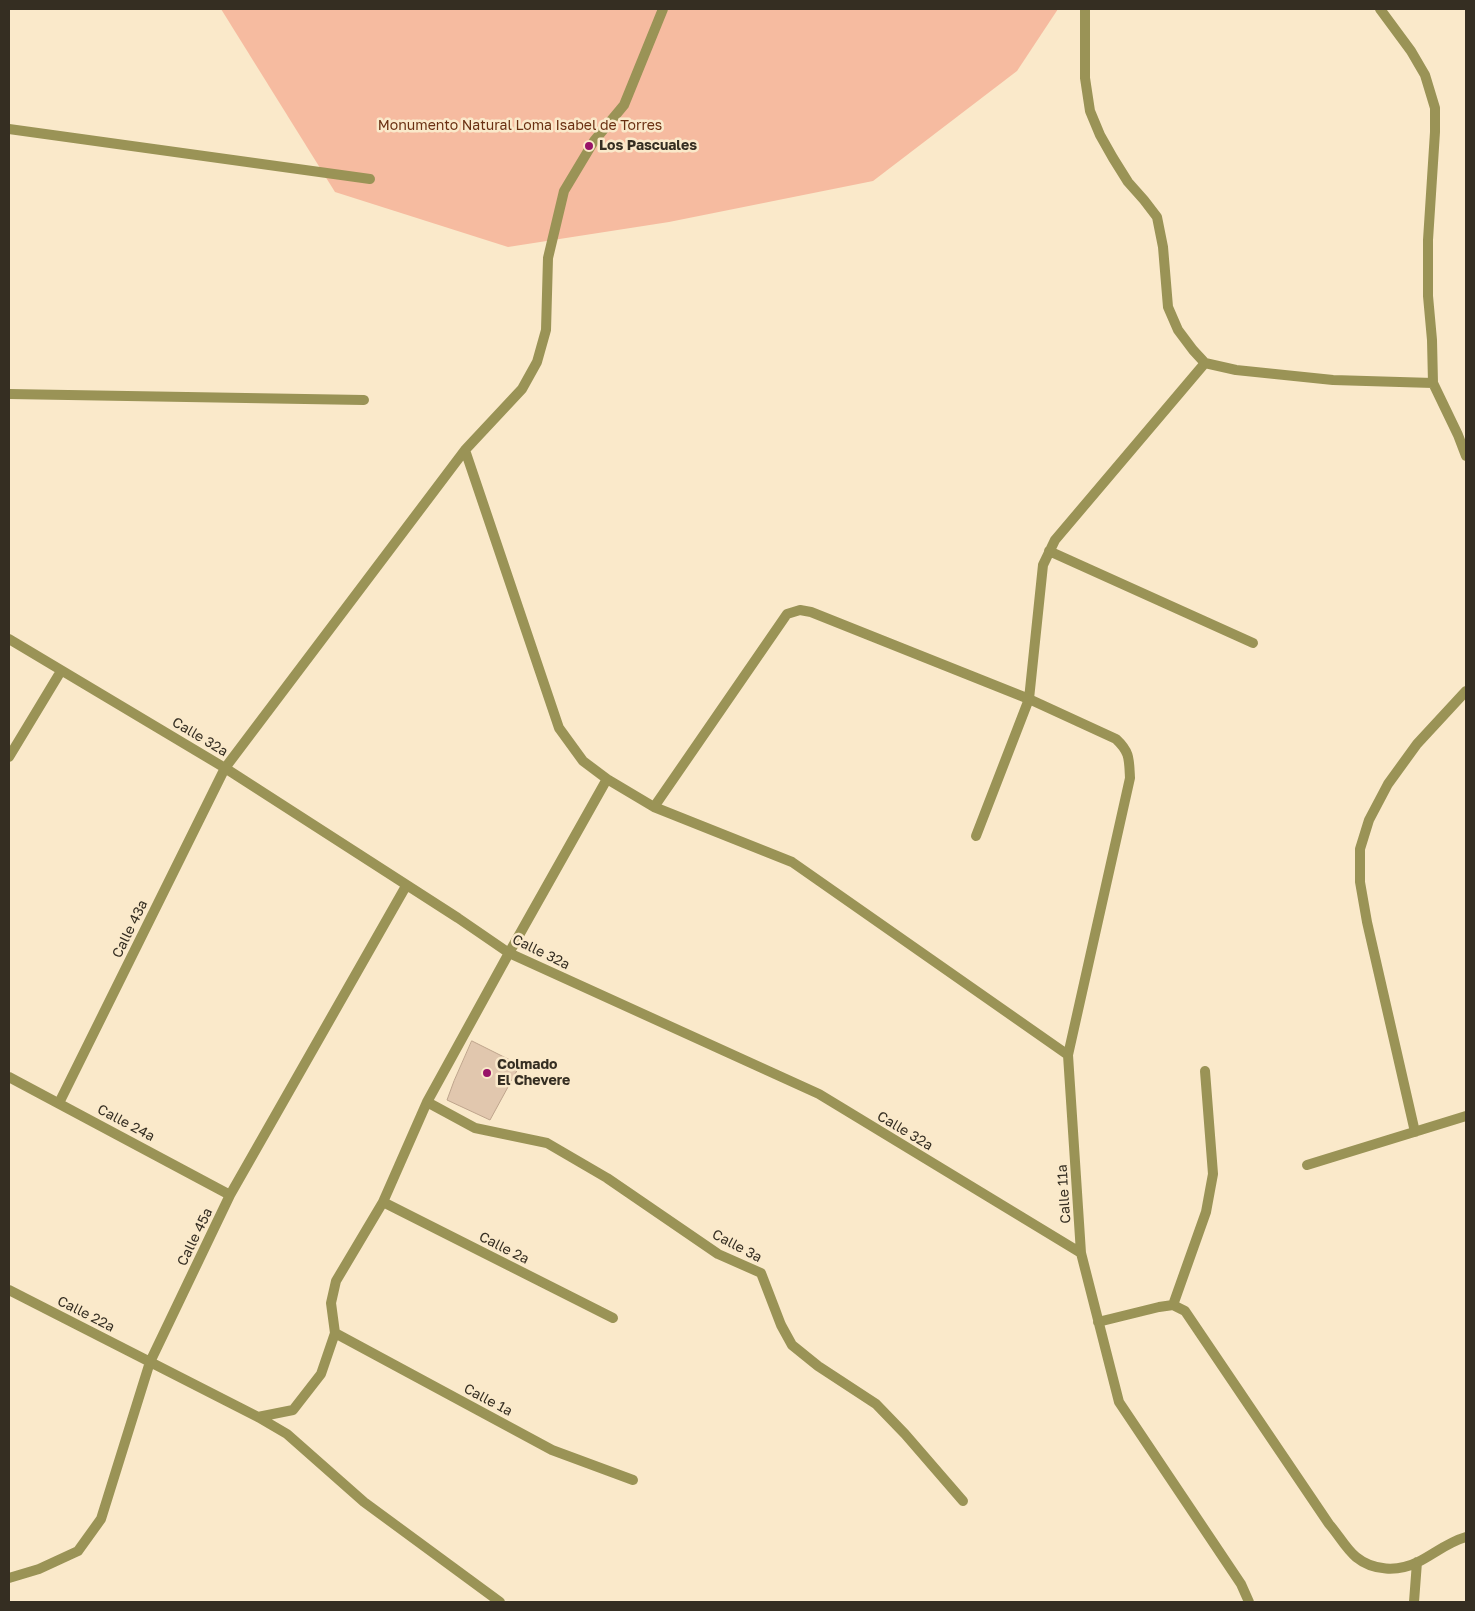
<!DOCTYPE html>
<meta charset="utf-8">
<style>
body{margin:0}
#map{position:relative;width:1475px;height:1611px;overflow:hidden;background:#fae9ca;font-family:"Golos Text",sans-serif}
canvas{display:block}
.frame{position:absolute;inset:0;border:10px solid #352e22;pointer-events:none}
</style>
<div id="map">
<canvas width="1475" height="1611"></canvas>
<div class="frame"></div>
</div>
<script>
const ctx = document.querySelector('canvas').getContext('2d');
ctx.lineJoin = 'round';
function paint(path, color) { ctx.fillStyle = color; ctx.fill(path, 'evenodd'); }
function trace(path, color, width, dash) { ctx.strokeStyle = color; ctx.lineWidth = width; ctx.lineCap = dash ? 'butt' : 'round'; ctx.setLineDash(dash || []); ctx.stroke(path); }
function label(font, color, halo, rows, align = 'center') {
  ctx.font = font + ' "Golos Text",sans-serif'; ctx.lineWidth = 5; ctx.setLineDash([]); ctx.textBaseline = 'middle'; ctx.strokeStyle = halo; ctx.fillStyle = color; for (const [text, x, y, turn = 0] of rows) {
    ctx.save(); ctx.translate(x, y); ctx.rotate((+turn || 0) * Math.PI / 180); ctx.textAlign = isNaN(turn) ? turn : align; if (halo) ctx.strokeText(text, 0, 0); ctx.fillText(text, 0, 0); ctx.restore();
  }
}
paint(new Path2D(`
 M 221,9 L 1058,9 L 1017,71 L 873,181 L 669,222 L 508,247 L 335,192 Z`), '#f6bba0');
const building = new Path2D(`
 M 472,1041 L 520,1065 L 490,1120 L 447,1100 L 454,1081 Z`);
paint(building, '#e1c7ae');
trace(building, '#bea48c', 1);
trace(new Path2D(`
 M 976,836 L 1029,699`), '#9a9356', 10);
trace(new Path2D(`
 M 1085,9 L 1085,78 L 1090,111 L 1100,135 L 1113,158 L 1128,182 L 1144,200 L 1157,217 L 1163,247 L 1168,307 L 1178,330 L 1193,350 L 1205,363 L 1236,370 L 1333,380 L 1433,383
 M 1380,9 L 1411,51 L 1425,75 L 1435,108 L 1435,132 L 1428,240 L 1428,296 L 1432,340 L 1433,383 L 1458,435 L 1466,456
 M 9,129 L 370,179
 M 9,394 L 364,400
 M 465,450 L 559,728 L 583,761 L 607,779 L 654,807 L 792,862 L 1068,1055
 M 1049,551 L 1253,643
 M 9,639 L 225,768 L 458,918 L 509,953 L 819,1094 L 1081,1253
 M 1029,699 L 1043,565 L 1055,540 L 1205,363
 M 9,757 L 61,671
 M 654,807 L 787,614 L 800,610 L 811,612 L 1029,699 L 1116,739 C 1130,752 1129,759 1130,778 L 1068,1055 L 1081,1253 L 1119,1402 L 1241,1584 L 1249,1602
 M 9,1077 L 230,1195
 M 427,1102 L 475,1128 L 547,1143 L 607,1178 L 718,1254 L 761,1273 L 781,1325 L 792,1345 L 818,1366 L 876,1404 L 905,1434 L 963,1501
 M 59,1103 L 225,768 L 465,450 L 522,389 L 537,362 L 546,330 L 548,258 L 564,191 L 594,141 L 624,105 L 663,9
 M 1415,1132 L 1367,922 L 1360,882 L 1360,849 L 1369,820 L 1388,784 L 1417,744 L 1466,691
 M 1307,1165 L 1466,1116
 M 383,1202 L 613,1318
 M 9,1290 L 258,1417 L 287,1434 L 364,1502 L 500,1602
 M 1173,1305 L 1206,1212 L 1213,1174 L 1205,1071
 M 1098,1322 L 1159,1307 L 1173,1305 L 1185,1311 L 1329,1524 C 1338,1534 1346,1549 1356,1557 C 1373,1571 1398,1572 1418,1562 C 1434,1554 1448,1542 1466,1537
 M 335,1333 L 552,1450 L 633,1480
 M 258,1417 L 293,1410 L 321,1374 L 335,1333 L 331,1303 L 336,1281 L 383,1202 L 427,1102 L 509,953 L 607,779
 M 9,1578 L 39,1569 L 78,1551 L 101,1519 L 150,1362 L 230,1195 L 406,886
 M 1414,1602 L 1417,1562`), '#9a9356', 10);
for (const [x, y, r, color] of [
 [589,146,5,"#981368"],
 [487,1073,5,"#981368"]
]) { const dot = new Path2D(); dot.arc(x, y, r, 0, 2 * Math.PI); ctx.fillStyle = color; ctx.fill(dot); trace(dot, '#fae9ca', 2); }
label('14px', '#6a3012', '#fae9ca', [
 ["Monumento Natural Loma Isabel de Torres",520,126]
]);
label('bold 14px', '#352e22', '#fae9ca', [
 ["Los Pascuales",599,146],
 ["Colmado",497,1065],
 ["El Chevere",497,1081]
], 'left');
label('14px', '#352e22', '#fae9ca', [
 ["Calle 32ª",200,737,31],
 ["Calle 43ª",130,929,-64],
 ["Calle 32ª",541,952,26],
 ["Calle 24ª",126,1123,28],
 ["Calle 32ª",905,1131,31],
 ["Calle 11ª",1064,1194,-94],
 ["Calle 45ª",195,1237,-64],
 ["Calle 3ª",737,1246,28],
 ["Calle 2ª",504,1248,27],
 ["Calle 22ª",86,1314,27],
 ["Calle 1ª",488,1400,28]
]);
</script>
